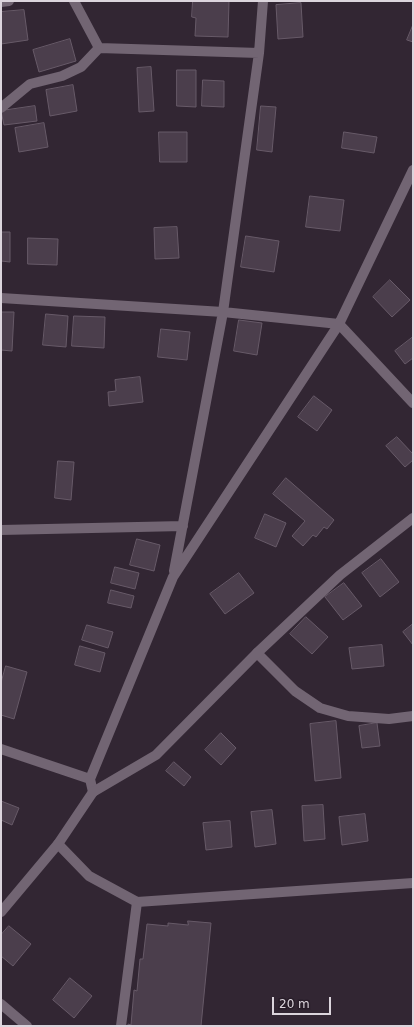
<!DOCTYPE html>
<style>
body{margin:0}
#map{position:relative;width:414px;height:1027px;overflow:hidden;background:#322633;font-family:"DejaVu Sans",sans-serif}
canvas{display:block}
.frame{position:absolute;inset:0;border:2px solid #dcd5dd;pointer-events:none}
.scale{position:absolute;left:272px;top:997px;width:59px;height:18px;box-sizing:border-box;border:2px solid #dcd5dd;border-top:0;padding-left:5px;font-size:12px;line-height:14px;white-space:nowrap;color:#dcd5dd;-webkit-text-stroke:3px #281d29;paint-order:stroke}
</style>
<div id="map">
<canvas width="414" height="1027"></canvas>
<div class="frame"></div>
<div class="scale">20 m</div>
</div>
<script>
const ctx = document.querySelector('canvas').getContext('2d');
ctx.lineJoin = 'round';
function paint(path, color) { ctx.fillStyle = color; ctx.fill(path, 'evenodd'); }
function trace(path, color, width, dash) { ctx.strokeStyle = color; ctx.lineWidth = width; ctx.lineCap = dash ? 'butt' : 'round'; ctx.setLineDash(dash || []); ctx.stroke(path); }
const building = new Path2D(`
 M 193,1 L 229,1 L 228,37 L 195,36 L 196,18 L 192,17 Z
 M 301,3 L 303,37 L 278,39 L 276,5 Z
 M 24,10 L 28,40 L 1,44 L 1,12 Z
 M 413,25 L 413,42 L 407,40 Z
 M 70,39 L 76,61 L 39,72 L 33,50 Z
 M 151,67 L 154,111 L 139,112 L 137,68 Z
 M 177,70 L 196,70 L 196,107 L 177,106 Z
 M 203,80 L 224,81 L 224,107 L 202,106 Z
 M 73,85 L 77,111 L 50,116 L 46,90 Z
 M 35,106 L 37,121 L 4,125 L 1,111 Z
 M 261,106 L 276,107 L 272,152 L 257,150 Z
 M 44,123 L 48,147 L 19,152 L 15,128 Z
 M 159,132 L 187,132 L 187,162 L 160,162 Z
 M 344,132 L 377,137 L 374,153 L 342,148 Z
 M 310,196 L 344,200 L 340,231 L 306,227 Z
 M 177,227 L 179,258 L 155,259 L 154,228 Z
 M 1,232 L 10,232 L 10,262 L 1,261 Z
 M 246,236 L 279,241 L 274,272 L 241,267 Z
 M 28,238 L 58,239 L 57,265 L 28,264 Z
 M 390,280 L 410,300 L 392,317 L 373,297 Z
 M 1,312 L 14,312 L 12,351 L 1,350 Z
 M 46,314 L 68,316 L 66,347 L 43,345 Z
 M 74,316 L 105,317 L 104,348 L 72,346 Z
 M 239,320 L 262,323 L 257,355 L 234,351 Z
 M 161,329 L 190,332 L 187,360 L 158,357 Z
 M 413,337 L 413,358 L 405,364 L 395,351 Z
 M 140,377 L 143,402 L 109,406 L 108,392 L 116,391 L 115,380 Z
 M 314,396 L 332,410 L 317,431 L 298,417 Z
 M 397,437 L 413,454 L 413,460 L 405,467 L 386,446 Z
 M 58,461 L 74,462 L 71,500 L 55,498 Z
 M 286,478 L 334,520 L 327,529 L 324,527 L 316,537 L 313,535 L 303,546 L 292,536 L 305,521 L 273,494 Z
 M 265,514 L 286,523 L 276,547 L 255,538 Z
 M 137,539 L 160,545 L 154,571 L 130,565 Z
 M 381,559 L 399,582 L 380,597 L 362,573 Z
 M 115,567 L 139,573 L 135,589 L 111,583 Z
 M 239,573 L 254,593 L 225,614 L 210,594 Z
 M 344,583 L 362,606 L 343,620 L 325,597 Z
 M 111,590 L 134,596 L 131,608 L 108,603 Z
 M 306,617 L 328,637 L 312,654 L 290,634 Z
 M 413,624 L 413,645 L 403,632 Z
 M 87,625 L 113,632 L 108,648 L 82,640 Z
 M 382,645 L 384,666 L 352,669 L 349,648 Z
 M 80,646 L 105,653 L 100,672 L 75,665 Z
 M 6,666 L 27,672 L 14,719 L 1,715 L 1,683 Z
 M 336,721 L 341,778 L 315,781 L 310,724 Z
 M 377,723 L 380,746 L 362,748 L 359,726 Z
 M 221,733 L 236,748 L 221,765 L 205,750 Z
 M 174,762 L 191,777 L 184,786 L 166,771 Z
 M 1,801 L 19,808 L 12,825 L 1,820 Z
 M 323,805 L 325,839 L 304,841 L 302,806 Z
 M 272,810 L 276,844 L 255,847 L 251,812 Z
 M 365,814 L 368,841 L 342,845 L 339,817 Z
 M 230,821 L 232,847 L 206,850 L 203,823 Z
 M 188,921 L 211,923 L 201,1026 L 128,1026 L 128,1024 L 131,1025 L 134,990 L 137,991 L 140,959 L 143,959 L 147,924 L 168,926 L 168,923 L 188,925 Z
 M 9,926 L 31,944 L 13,966 L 1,956 L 1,935 Z
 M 70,978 L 92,996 L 74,1018 L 53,1000 Z`);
paint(building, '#4b3e4c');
trace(building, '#675a68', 1);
trace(new Path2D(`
 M 74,1 L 99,48 L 259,53
 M 1,2 L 9,1
 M 1,108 L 30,84 L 62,76 L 81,67 L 99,48
 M 1,298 L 223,312 L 339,324 L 413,403
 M 1,530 L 183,526
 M 174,571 L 223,312 L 259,53 L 263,1
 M 257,653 L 295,691 L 320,708 L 348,716 L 389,719 L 413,716
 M 1,749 L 90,779
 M 93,792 L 90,779 L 173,577 L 339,324 L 413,170
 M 58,844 L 89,876 L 137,902 L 413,883
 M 1,1004 L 27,1026
 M 121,1026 L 137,902`), '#726573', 10);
trace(new Path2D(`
 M 1,912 L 58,844 L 93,792 L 156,755 L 257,653 L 340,575 L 413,518`), '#726573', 10);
</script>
